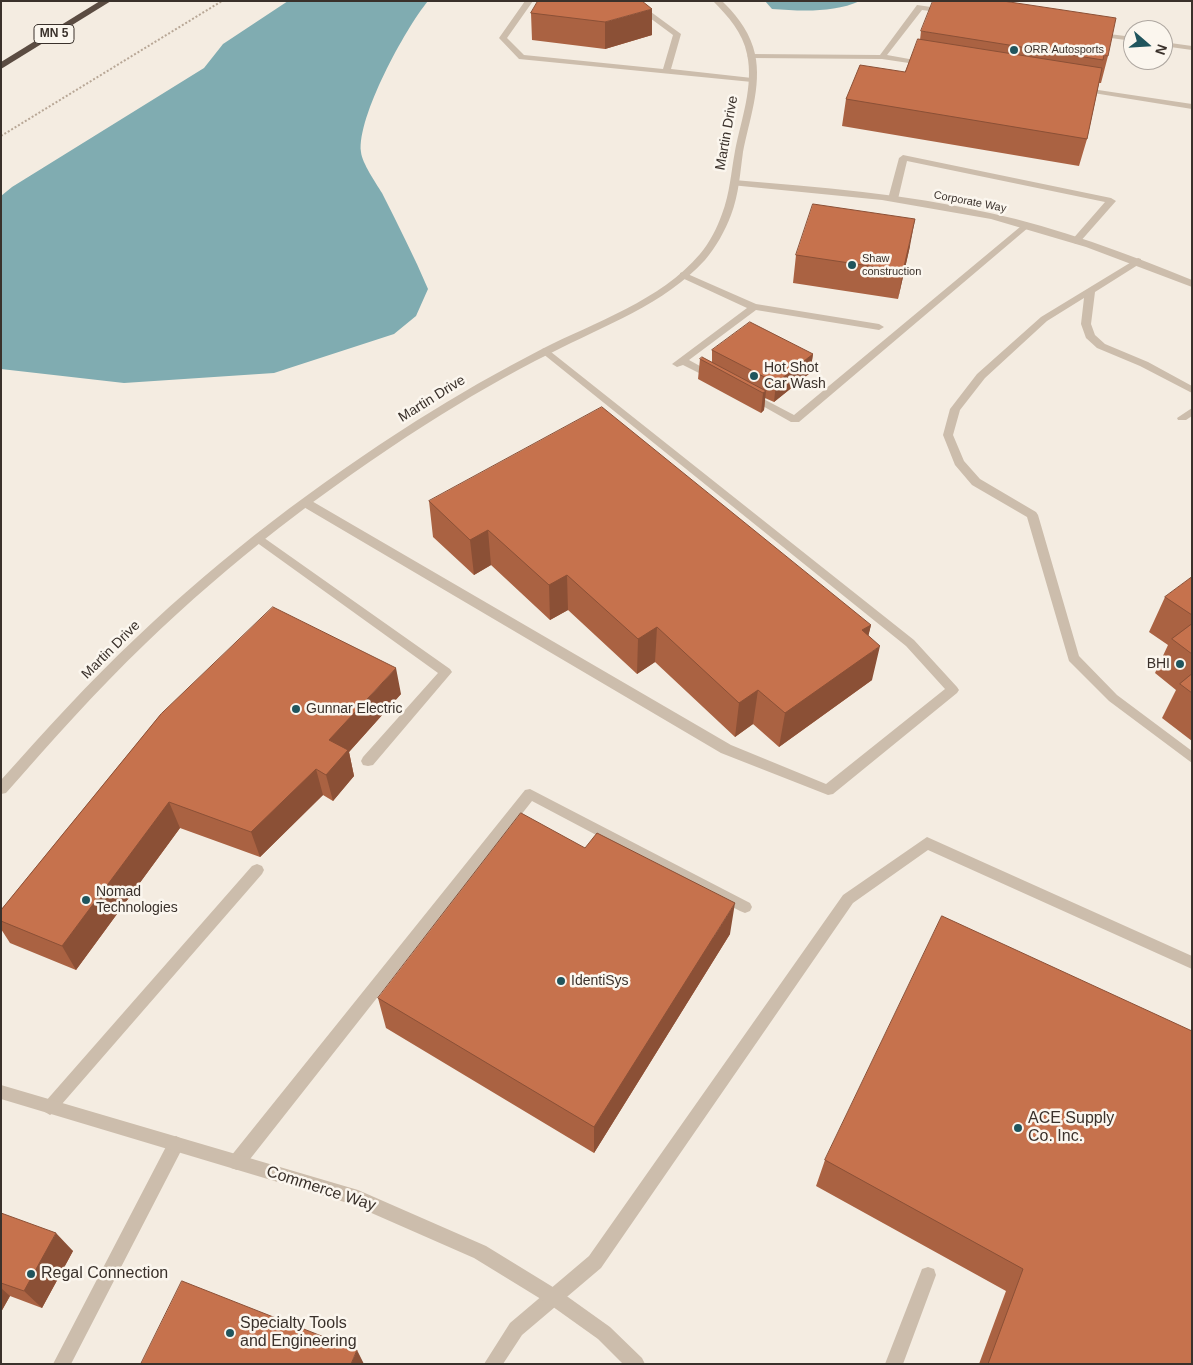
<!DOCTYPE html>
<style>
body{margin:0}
#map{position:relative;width:1193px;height:1365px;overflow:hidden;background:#f4ece1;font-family:Arial,sans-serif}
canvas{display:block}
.frame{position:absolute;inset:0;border:2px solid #3a312b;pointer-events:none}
.north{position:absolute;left:1123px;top:20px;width:50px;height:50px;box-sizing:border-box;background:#fbf6ee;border:1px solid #aea7a0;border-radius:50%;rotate:109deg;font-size:14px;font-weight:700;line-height:20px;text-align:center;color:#3a312b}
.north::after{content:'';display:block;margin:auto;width:18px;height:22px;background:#20555d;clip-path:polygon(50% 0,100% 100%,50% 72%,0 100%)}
</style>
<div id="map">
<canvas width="1193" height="1365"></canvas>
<div class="frame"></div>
<div class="north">N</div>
</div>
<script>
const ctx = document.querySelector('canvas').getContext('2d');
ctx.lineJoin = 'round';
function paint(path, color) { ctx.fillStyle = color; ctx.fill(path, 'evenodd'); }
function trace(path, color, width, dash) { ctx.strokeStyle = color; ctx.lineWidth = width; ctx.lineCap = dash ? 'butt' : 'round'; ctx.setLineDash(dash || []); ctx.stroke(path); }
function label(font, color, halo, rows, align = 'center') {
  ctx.font = font + ' Arial,sans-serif'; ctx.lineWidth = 5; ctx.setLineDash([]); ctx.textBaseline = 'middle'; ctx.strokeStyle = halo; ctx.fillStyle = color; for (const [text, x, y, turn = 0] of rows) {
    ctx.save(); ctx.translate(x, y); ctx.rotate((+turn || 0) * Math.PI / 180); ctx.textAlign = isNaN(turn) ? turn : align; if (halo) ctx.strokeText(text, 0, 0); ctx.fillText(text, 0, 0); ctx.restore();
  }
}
paint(new Path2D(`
 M 288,1 L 428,1 C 405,29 357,117 361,152 C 362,163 376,183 382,193 C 398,225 414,256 428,289 L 416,316 L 394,334 L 274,373 L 124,383 L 1,369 L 1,196 L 12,187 L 204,68 L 223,44 Z
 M 765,1 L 860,1 C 833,13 801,11 772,9 Z`), '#80acb1');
trace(new Path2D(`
 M 1,136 L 222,1`), '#b8a796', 2, [2, 2]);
paint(new Path2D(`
 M 525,1 L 533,1 L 507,38 L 524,55 L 663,69 L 673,35 L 627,1 L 636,1 L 681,34 L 671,69 L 752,78 L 756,80 L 752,82 L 519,59 L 499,38 Z
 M 917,5 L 945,9 L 949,11 L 945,13 L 922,10 L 887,55 L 926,62 L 929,62 L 929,66 L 882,59 L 751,58 L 747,56 L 751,54 L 880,55 Z
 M 1093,32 L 1133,37 L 1133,41 L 1096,36 L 1093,36 Z
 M 1163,42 L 1192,46 L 1192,50 L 1163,46 Z
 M 1078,87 L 1192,104 L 1192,109 L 1081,91 L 1078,91 Z
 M 903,155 L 1111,198 L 1116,201 L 1079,243 L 1076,244 L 1071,241 L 1105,202 L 907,161 L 898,199 L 896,201 L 890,201 L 888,199 L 899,158 Z
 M 1026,222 L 1031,225 L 1029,227 L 799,422 L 791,422 L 745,396 L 750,393 L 754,394 L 794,415 Z
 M 1138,258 L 1141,259 L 1141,263 L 1095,292 L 1091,324 L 1095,335 L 1105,344 L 1148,362 L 1192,386 L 1192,393 L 1140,366 L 1097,348 L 1086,338 L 1081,324 L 1084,298 L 1047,321 L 985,378 L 960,410 L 953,435 L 964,461 L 980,479 L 1036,512 L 1038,515 L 1079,656 L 1117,695 L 1192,751 L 1192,763 L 1109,701 L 1069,661 L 1027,517 L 972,485 L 955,465 L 943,435 L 950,409 L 977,374 L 1041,317 Z
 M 683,272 L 756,304 L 879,324 L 884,327 L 879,330 L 756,310 L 689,360 L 718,376 L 713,379 L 709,378 L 683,365 L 677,367 L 672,364 L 747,308 L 680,277 L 680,273 Z
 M 546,348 L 914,640 L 957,687 L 959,690 L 957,693 L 833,794 L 828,795 L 721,753 L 302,506 L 300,503 L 302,500 L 310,500 L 731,745 L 826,784 L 945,689 L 906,646 L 542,353 L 542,349 Z
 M 1192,408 L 1192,416 L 1186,420 L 1178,420 L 1177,418 Z
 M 260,535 L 450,669 L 452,672 L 373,765 L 368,766 L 363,765 L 361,761 L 363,757 L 438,673 L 256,542 L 254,539 L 256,536 Z
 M 530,789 L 750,903 L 752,907 L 750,911 L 745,913 L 740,911 L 532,801 L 243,1168 L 237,1170 L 231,1168 L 229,1162 L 231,1156 L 525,790 Z
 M 927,837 L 1192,956 L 1192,969 L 928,850 L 853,903 L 601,1268 L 522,1335 L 503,1364 L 484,1364 L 510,1323 L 589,1256 L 843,895 Z
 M 257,864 L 262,866 L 264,870 L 262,874 L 55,1112 L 50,1115 L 45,1112 L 42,1107 L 45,1102 L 252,866 Z
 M 176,1136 L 182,1139 L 184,1144 L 182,1149 L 71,1364 L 53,1364 L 170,1139 Z
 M 928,1267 L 934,1269 L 936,1275 L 903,1364 L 885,1364 L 922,1269 Z`), '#ccbdac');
paint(new Path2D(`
 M 734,180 C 820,187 906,194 990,213 C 1059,228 1126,253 1192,280 L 1192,287 L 1086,247 L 991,219 L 882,200 L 731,185 L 731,181 Z
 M 1,1085 L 358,1190 L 486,1246 L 561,1292 L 610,1327 L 642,1358 L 645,1364 L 623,1364 L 598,1339 L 549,1304 L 474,1258 L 351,1204 L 1,1099 Z`), '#ccbdac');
paint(new Path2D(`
 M 713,1 L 722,1 L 726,5 C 739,18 751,35 755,54 C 762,86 749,121 743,152 C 740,173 739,194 731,215 C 725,231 716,247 705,260 C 665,304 603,326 551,353 C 508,374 466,399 425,425 C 325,489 230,562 145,644 C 96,691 51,742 6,793 L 1,794 L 1,780 C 45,731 89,682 137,637 C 222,556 317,484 416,421 C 457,395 499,371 542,349 C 595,322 660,301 700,254 C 710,242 717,228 722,214 C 730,193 731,172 735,151 C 741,120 754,86 747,54 C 743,33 728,16 713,1 Z`), '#ccbdac');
paint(new Path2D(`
 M 100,1 L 111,1 L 1,69 L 1,62 Z`), '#5b4c42');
paint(new Path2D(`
 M 538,1 L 652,35 L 605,49 L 532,40 L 531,13 Z
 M 921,31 L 1108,56 L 1101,83 L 1099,83 L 1087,139 L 1079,166 L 842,126 L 846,99 L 905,72 L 920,40 Z
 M 910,246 L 898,299 L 793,283 L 796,255 Z
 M 712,350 L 813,354 L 810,373 L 774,402 L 765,398 L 764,410 L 761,413 L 698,379 L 700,359 L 712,362 Z
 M 429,501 L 871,625 L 868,636 L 872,680 L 779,747 L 753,724 L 735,737 L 655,662 L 637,674 L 568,610 L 550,620 L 491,565 L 474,575 L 433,537 Z
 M 1192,577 L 1192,741 L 1162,718 L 1176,690 L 1155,673 L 1168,645 L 1149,632 L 1165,597 Z
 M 401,694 L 349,752 L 354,776 L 333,801 L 323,795 L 260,857 L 180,828 L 76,970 L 10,943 L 1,929 L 1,910 L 161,714 Z
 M 942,916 L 1192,1364 L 979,1364 L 1006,1291 L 816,1186 L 825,1160 Z
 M 730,934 L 594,1153 L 386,1028 L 378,998 Z
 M 1,1213 L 73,1251 L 42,1308 L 10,1296 L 1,1312 Z`), '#aa6242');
paint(new Path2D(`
 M 652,9 L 652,35 L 605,49 L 605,22 Z
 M 915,219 L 910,246 L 898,299 L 903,271 Z
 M 813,354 L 810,373 L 774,402 L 776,383 Z
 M 766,391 L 764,410 L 761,413 L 763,393 Z
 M 488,530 L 491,565 L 474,575 L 470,540 Z
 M 567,575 L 568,610 L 550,620 L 549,585 Z
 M 871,625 L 863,658 L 880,646 L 872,680 L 779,747 L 785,713 L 862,630 Z
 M 657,627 L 655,662 L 637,674 L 638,639 Z
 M 396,668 L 401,694 L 349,752 L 354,776 L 333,801 L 326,775 L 329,740 Z
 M 758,690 L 753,724 L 735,737 L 739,703 Z
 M 316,769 L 323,795 L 260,857 L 251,832 Z
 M 169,802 L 180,828 L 76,970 L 62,946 Z
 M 735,903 L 730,934 L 594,1153 L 594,1127 Z
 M 56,1233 L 73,1251 L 42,1308 L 24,1291 Z
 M 1,1288 L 10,1296 L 1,1312 Z
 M 357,1350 L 364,1364 L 351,1364 Z`), '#8b5036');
const building = new Path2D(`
 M 538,1 L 642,1 L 652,9 L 605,22 L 531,13 Z
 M 933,1 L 1003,1 L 1116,18 L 1108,56 L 1104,55 L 1103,60 L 921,31 Z
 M 918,39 L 1102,68 L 1087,139 L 846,99 L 860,65 L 905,72 Z
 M 813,204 L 915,219 L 903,271 L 796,255 Z
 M 750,322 L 813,354 L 776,383 L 712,350 Z
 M 702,357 L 766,391 L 763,393 L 700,359 Z
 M 602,407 L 871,625 L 862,630 L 880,646 L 785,713 L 758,690 L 739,703 L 657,627 L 638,639 L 567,575 L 549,585 L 488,530 L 470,540 L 429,501 Z
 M 1192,577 L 1192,615 L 1165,597 Z
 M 273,607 L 396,668 L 329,740 L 348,750 L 326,775 L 316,769 L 251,832 L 169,802 L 62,946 L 1,921 L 1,910 L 161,714 Z
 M 1192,624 L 1192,654 L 1172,639 Z
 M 1192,674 L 1192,693 L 1180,684 Z
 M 521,813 L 585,848 L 597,833 L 735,903 L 594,1127 L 378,998 Z
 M 942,916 L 1192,1031 L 1192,1364 L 988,1364 L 1023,1269 L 825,1160 Z
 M 1,1213 L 56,1233 L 24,1291 L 1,1283 Z
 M 182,1281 L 357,1350 L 351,1364 L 141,1364 Z`);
paint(building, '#c6724d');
trace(building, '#8b5036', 1);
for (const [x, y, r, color] of [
 [1014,50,5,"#20555d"],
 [852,265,5,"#20555d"],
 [754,376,5,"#20555d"],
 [1180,664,5,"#20555d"],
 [296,709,5,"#20555d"],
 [86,900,5,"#20555d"],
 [561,981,5,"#20555d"],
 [1018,1128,5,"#20555d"],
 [31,1274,5,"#20555d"],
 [230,1333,5,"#20555d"]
]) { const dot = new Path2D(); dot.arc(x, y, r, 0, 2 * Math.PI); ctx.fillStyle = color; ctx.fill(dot); trace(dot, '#fbf6ee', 2); }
label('11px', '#3a312b', '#fbf6ee', [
 ["ORR Autosports",1024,50],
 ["Shaw",862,259],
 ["construction",862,272]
], 'left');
label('11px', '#3a312b', '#fbf6ee', [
 ["Corporate Way",970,202,11]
]);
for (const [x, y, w] of [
 [54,34,40]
]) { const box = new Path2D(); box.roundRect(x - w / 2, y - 9.5, w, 19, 4); ctx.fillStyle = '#fbf6ee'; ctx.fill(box); trace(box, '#3a312b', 1); }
label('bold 12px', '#3a312b', null, [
 ["MN 5",54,34]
]);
label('14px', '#3a312b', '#fbf6ee', [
 ["Martin Drive",727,133,-80],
 ["Martin Drive",432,399,-32],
 ["Martin Drive",111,650,-45]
]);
label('14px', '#3a312b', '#fbf6ee', [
 ["Hot Shot",764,368],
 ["Car Wash",764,384],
 ["BHI",1170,664,"right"],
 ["Gunnar Electric",306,709],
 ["Nomad",96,892],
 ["Technologies",96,908],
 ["IdentiSys",571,981]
], 'left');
label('16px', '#3a312b', '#fbf6ee', [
 ["ACE Supply",1028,1119],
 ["Co. Inc.",1028,1137],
 ["Regal Connection",41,1274],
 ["Specialty Tools",240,1324],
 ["and Engineering",240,1342]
], 'left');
label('16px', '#3a312b', '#fbf6ee', [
 ["Commerce Way",321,1189,18]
]);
</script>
